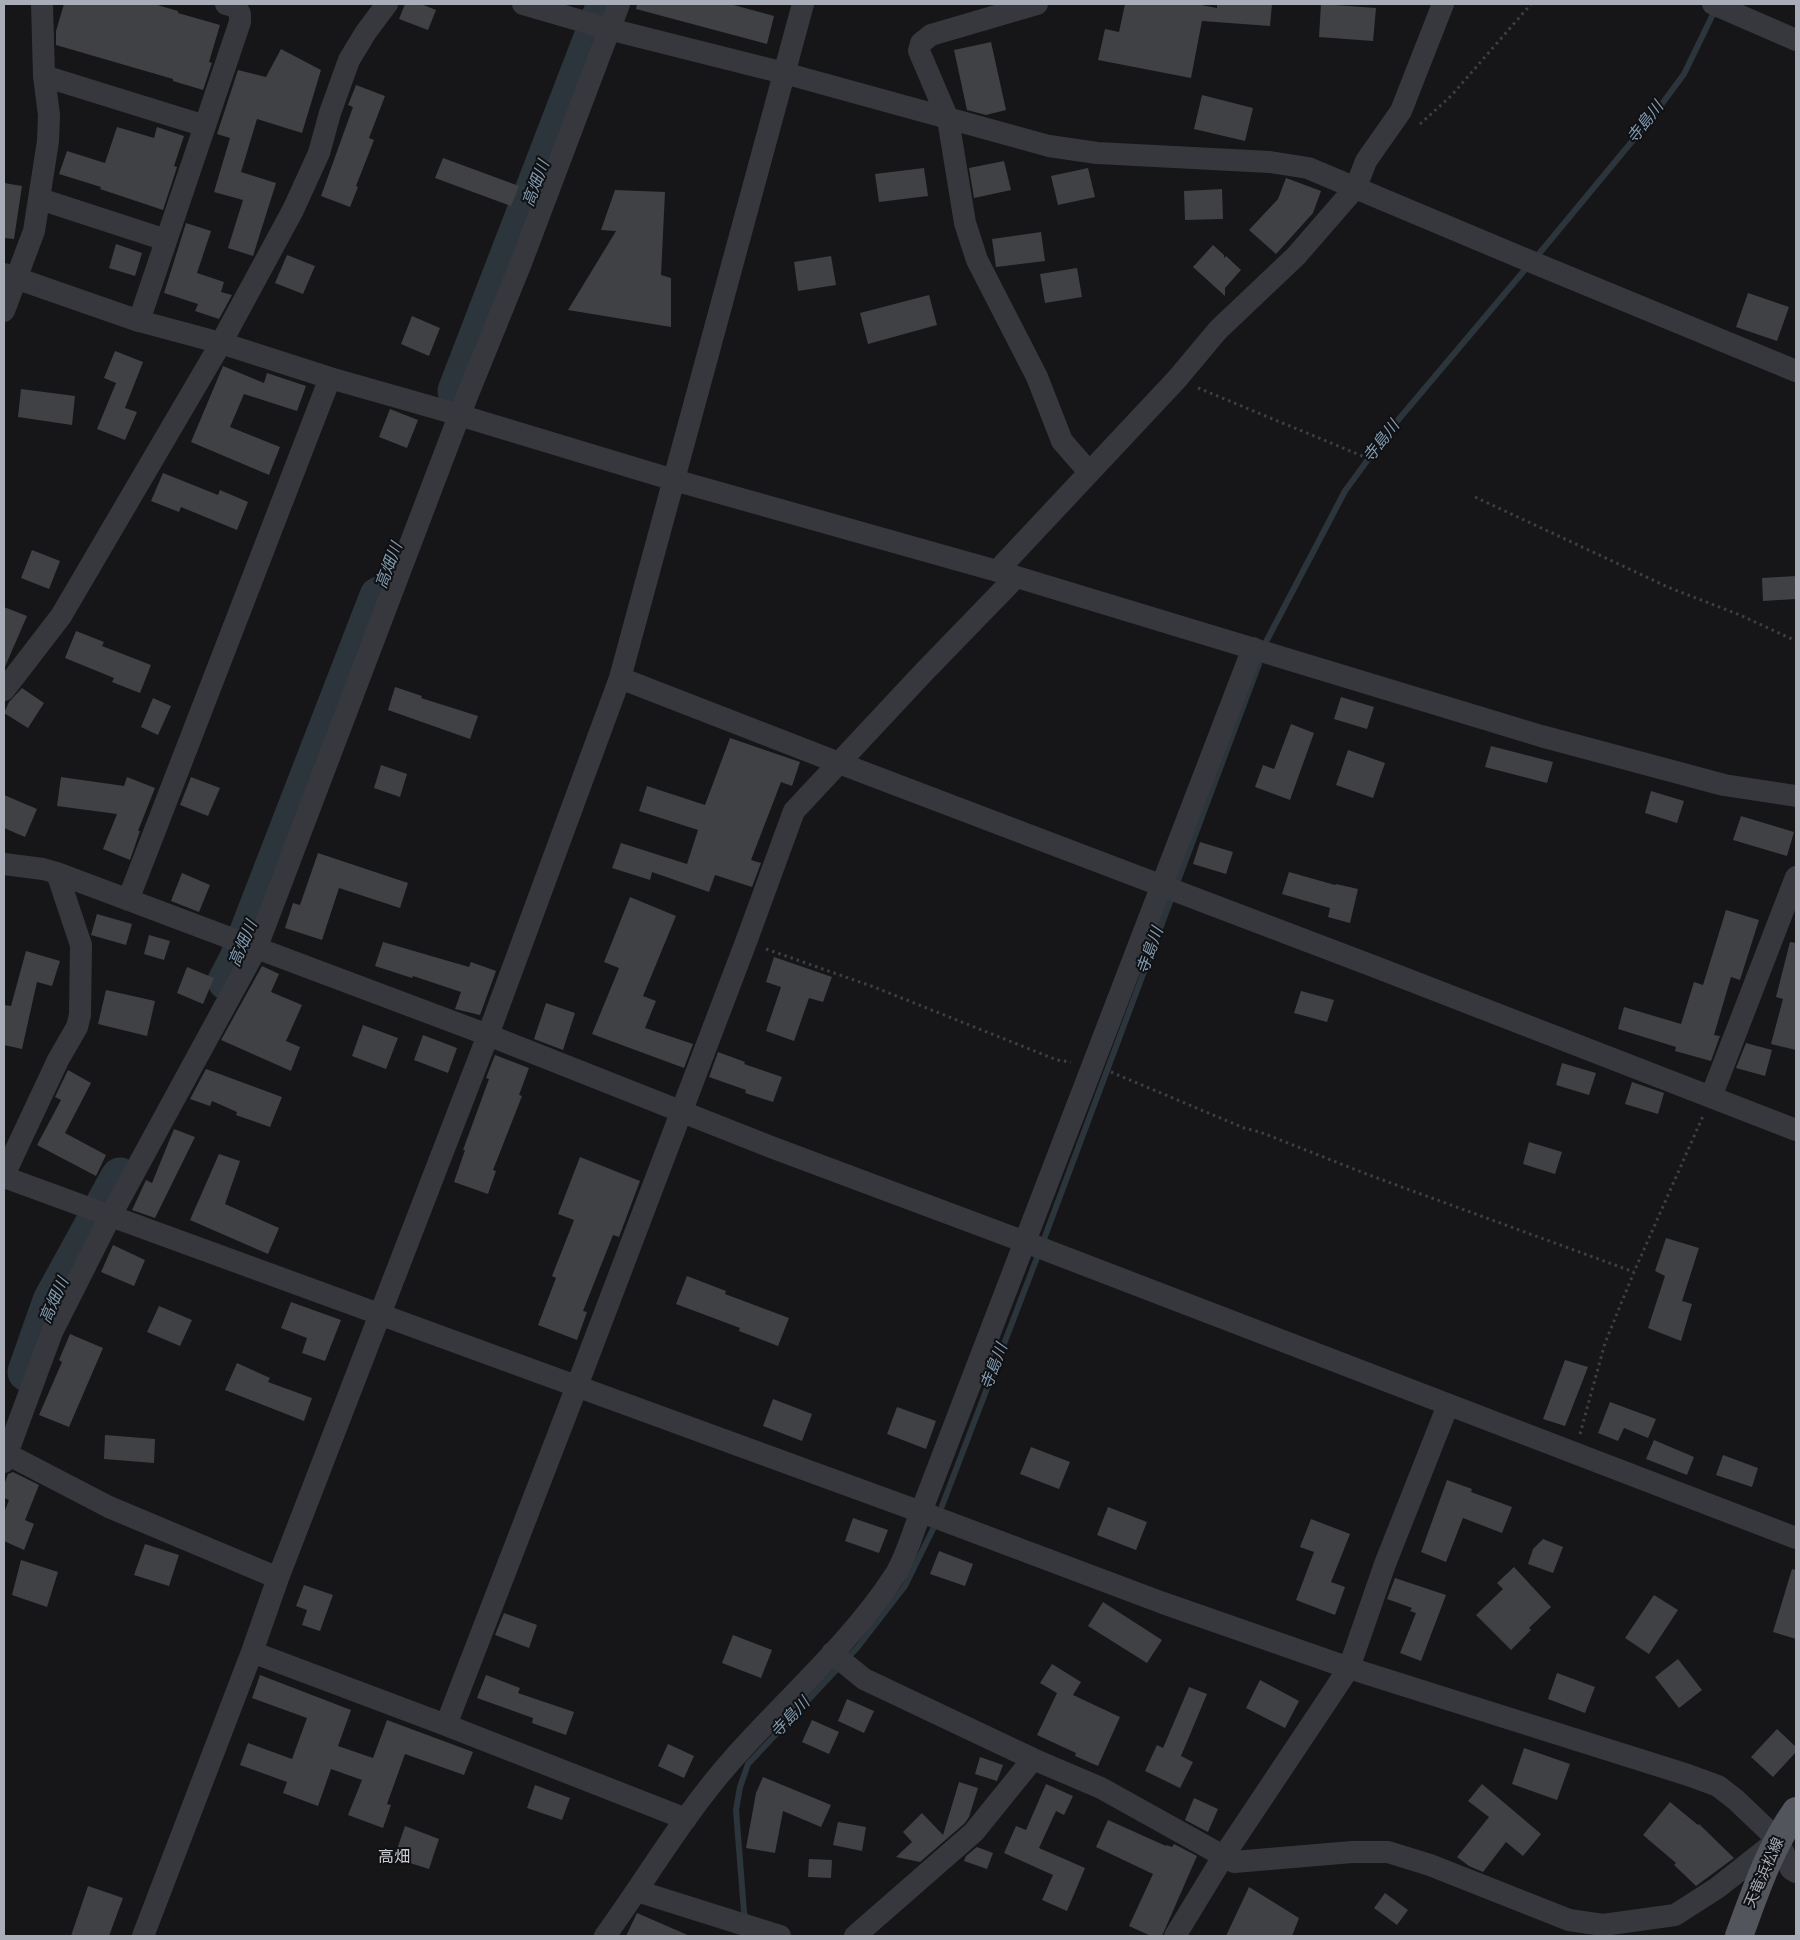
<!DOCTYPE html>
<meta charset="utf-8">
<style>
body{margin:0}
#map{position:relative;width:1800px;height:1940px;overflow:hidden;background:#161618;font-family:Poppins,sans-serif}
canvas{display:block}
.frame{position:absolute;inset:0;border:5px solid #a8adb8;pointer-events:none}
</style>
<div id="map">
<canvas width="1800" height="1940"></canvas>
<div class="frame"></div>
</div>
<script>
const ctx = document.querySelector('canvas').getContext('2d');
ctx.lineJoin = 'round';
function trace(path, color, width, dash) { ctx.strokeStyle = color; ctx.lineWidth = width; ctx.lineCap = dash ? 'butt' : 'round'; ctx.setLineDash(dash || []); ctx.stroke(path); }
function paint(path, color) { ctx.fillStyle = color; ctx.fill(path, 'evenodd'); }
function label(font, color, halo, rows, align = 'center') {
  ctx.font = font + ' Poppins,"Noto Sans JP",sans-serif'; ctx.lineWidth = 4; ctx.setLineDash([]); ctx.textBaseline = 'middle'; ctx.strokeStyle = halo; ctx.fillStyle = color; for (const [text, x, y, turn = 0] of rows) {
    ctx.save(); ctx.translate(x, y); ctx.rotate((+turn || 0) * Math.PI / 180); ctx.textAlign = isNaN(turn) ? turn : align; if (halo) ctx.strokeText(text, 0, 0); ctx.fillText(text, 0, 0); ctx.restore();
  }
}
trace(new Path2D(`
 M 1538,255 L 1653,116 L 1684,74 L 1715,10
 M 1267,640 L 1345,491 L 1388,432 L 1528,266
 M 1044,1239 L 1259,664
 M 942,1506 L 1038,1255
 M 746,1920 L 744,1912 L 736,1810 L 740,1787 L 748,1764 L 857,1648 L 905,1586 L 933,1529`), '#2c353c', 6);
trace(new Path2D(`
 M 457,391 L 606,4
 M 227,981 L 238,960 L 379,596
 M 27,1372 L 52,1301 L 120,1177`), '#2c353c', 39);
paint(new Path2D(`
 M 64,4 L 154,4 L 178,11 L 178,13 L 220,25 L 209,62 L 212,63 L 203,90 L 173,81 L 173,79 L 56,45 L 56,31 Z
 M 405,4 L 421,4 L 436,10 L 428,30 L 399,19 Z
 M 637,4 L 730,4 L 774,16 L 767,44 L 636,9 Z
 M 1125,4 L 1196,4 L 1217,8 L 1217,4 L 1272,4 L 1270,26 L 1202,21 L 1191,78 L 1098,60 L 1105,29 L 1119,32 Z
 M 1321,4 L 1376,8 L 1373,41 L 1319,37 Z
 M 991,42 L 1006,110 L 986,115 L 967,110 L 954,50 Z
 M 281,49 L 321,70 L 302,133 L 257,119 L 241,172 L 276,183 L 253,256 L 228,248 L 243,200 L 214,192 L 230,138 L 217,134 L 238,70 L 266,77 Z
 M 356,85 L 385,96 L 369,138 L 374,140 L 356,186 L 358,187 L 350,207 L 321,196 L 353,107 L 348,105 Z
 M 1202,95 L 1253,108 L 1245,141 L 1194,129 Z
 M 117,127 L 154,138 L 157,127 L 184,136 L 174,166 L 177,167 L 163,210 L 100,189 L 101,187 L 59,174 L 67,151 L 105,163 Z
 M 443,158 L 519,186 L 511,206 L 435,178 Z
 M 1004,161 L 1011,190 L 974,198 L 969,168 Z
 M 924,168 L 928,196 L 879,202 L 875,174 Z
 M 1088,168 L 1095,197 L 1058,205 L 1051,176 Z
 M 1286,178 L 1321,191 L 1313,213 L 1276,254 L 1249,230 L 1278,199 Z
 M 4,183 L 22,186 L 14,239 L 4,238 Z
 M 1222,189 L 1223,219 L 1185,220 L 1184,191 Z
 M 615,190 L 665,192 L 661,275 L 671,278 L 671,327 L 568,310 L 616,231 L 601,230 Z
 M 186,223 L 211,231 L 197,273 L 224,282 L 221,292 L 232,295 L 219,319 L 195,311 L 198,304 L 164,293 Z
 M 1041,232 L 1045,261 L 996,267 L 992,239 Z
 M 116,244 L 142,253 L 135,276 L 109,268 Z
 M 1213,245 L 1224,255 L 1224,258 L 1226,256 L 1241,270 L 1225,288 L 1225,296 L 1193,267 Z
 M 287,255 L 315,266 L 303,294 L 275,283 Z
 M 831,256 L 836,285 L 798,291 L 794,262 Z
 M 1077,268 L 1082,297 L 1045,303 L 1040,274 Z
 M 1748,293 L 1789,307 L 1777,341 L 1736,327 Z
 M 929,295 L 937,325 L 868,344 L 860,313 Z
 M 412,316 L 440,328 L 429,356 L 401,344 Z
 M 115,351 L 143,362 L 125,408 L 137,412 L 125,440 L 97,429 L 116,383 L 104,378 Z
 M 223,366 L 264,383 L 267,373 L 306,386 L 297,411 L 244,394 L 230,427 L 280,447 L 269,475 L 191,442 Z
 M 21,389 L 75,396 L 72,425 L 18,417 Z
 M 390,409 L 418,420 L 407,448 L 379,437 Z
 M 163,473 L 218,495 L 220,490 L 248,502 L 237,530 L 181,507 L 179,512 L 151,501 Z
 M 32,550 L 60,561 L 49,589 L 21,578 Z
 M 1796,576 L 1796,599 L 1763,601 L 1762,578 Z
 M 4,607 L 27,616 L 4,669 Z
 M 76,631 L 104,642 L 102,646 L 151,665 L 140,693 L 112,682 L 114,678 L 65,658 Z
 M 395,687 L 422,696 L 421,698 L 478,716 L 470,739 L 388,710 Z
 M 22,688 L 44,703 L 28,728 L 4,713 L 9,702 Z
 M 1341,697 L 1374,707 L 1367,729 L 1334,719 Z
 M 153,698 L 171,706 L 158,735 L 141,727 Z
 M 1291,724 L 1314,733 L 1290,800 L 1255,787 L 1263,765 L 1274,769 Z
 M 730,738 L 800,762 L 792,786 L 781,782 L 751,860 L 761,863 L 752,887 L 715,875 L 709,892 L 652,872 L 650,880 L 612,868 L 621,843 L 687,864 L 698,830 L 639,811 L 647,786 L 705,805 Z
 M 1491,746 L 1553,762 L 1547,783 L 1485,767 Z
 M 1348,750 L 1385,763 L 1373,798 L 1336,785 Z
 M 381,765 L 407,774 L 400,797 L 374,788 Z
 M 61,777 L 124,786 L 127,777 L 155,788 L 138,831 L 140,831 L 130,860 L 103,849 L 117,814 L 57,806 Z
 M 191,777 L 220,788 L 208,816 L 180,805 Z
 M 1651,791 L 1684,801 L 1677,823 L 1645,813 Z
 M 4,795 L 37,809 L 25,837 L 4,828 Z
 M 1741,816 L 1794,832 L 1787,856 L 1733,840 Z
 M 1200,842 L 1233,852 L 1226,874 L 1193,864 Z
 M 318,853 L 408,883 L 400,908 L 339,888 L 322,940 L 285,928 L 293,903 L 300,905 Z
 M 1289,872 L 1335,885 L 1336,884 L 1358,889 L 1350,923 L 1328,917 L 1330,908 L 1282,894 Z
 M 182,873 L 210,885 L 199,912 L 171,901 Z
 M 630,897 L 676,916 L 643,996 L 656,1001 L 645,1028 L 693,1044 L 684,1068 L 592,1034 L 619,968 L 604,962 Z
 M 1726,910 L 1759,920 L 1740,980 L 1731,977 L 1714,1035 L 1720,1036 L 1711,1061 L 1675,1051 L 1676,1047 L 1618,1029 L 1624,1007 L 1681,1024 L 1694,982 L 1703,985 Z
 M 97,914 L 132,924 L 126,945 L 91,935 Z
 M 149,935 L 170,941 L 164,960 L 144,954 Z
 M 383,942 L 469,967 L 471,962 L 496,971 L 480,1015 L 455,1009 L 461,992 L 413,976 L 412,978 L 375,966 Z
 M 1790,942 L 1796,943 L 1796,1050 L 1771,1044 L 1783,999 L 1776,997 Z
 M 26,951 L 60,961 L 52,986 L 37,982 L 22,1049 L 4,1045 L 4,1005 L 11,1006 Z
 M 774,957 L 832,977 L 823,1002 L 809,998 L 794,1041 L 766,1031 L 781,987 L 766,982 Z
 M 262,966 L 279,974 L 271,992 L 302,1005 L 286,1041 L 300,1047 L 291,1071 L 221,1040 Z
 M 187,967 L 214,978 L 203,1004 L 177,993 Z
 M 106,990 L 155,1001 L 147,1036 L 98,1024 Z
 M 1301,991 L 1334,1000 L 1327,1022 L 1294,1013 Z
 M 546,1003 L 575,1013 L 563,1050 L 534,1039 Z
 M 363,1025 L 398,1038 L 386,1069 L 352,1056 Z
 M 423,1035 L 457,1048 L 448,1073 L 414,1060 Z
 M 1746,1043 L 1772,1050 L 1765,1076 L 1736,1068 Z
 M 718,1052 L 745,1062 L 744,1064 L 782,1077 L 773,1102 L 745,1093 L 746,1090 L 709,1077 Z
 M 495,1055 L 529,1068 L 519,1095 L 522,1096 L 493,1170 L 496,1171 L 488,1194 L 454,1182 L 465,1150 L 463,1150 L 489,1079 L 486,1078 Z
 M 1562,1063 L 1596,1073 L 1589,1095 L 1556,1085 Z
 M 206,1069 L 282,1097 L 270,1127 L 236,1115 L 237,1112 L 212,1101 L 210,1106 L 190,1099 Z
 M 68,1070 L 91,1083 L 65,1133 L 106,1155 L 96,1176 L 37,1145 L 61,1100 L 55,1097 Z
 M 1632,1082 L 1664,1093 L 1658,1114 L 1625,1104 Z
 M 174,1129 L 195,1137 L 155,1218 L 132,1210 L 146,1180 L 152,1183 Z
 M 1529,1142 L 1562,1152 L 1555,1174 L 1523,1164 Z
 M 219,1154 L 240,1161 L 225,1204 L 279,1228 L 268,1254 L 190,1220 Z
 M 580,1157 L 640,1181 L 619,1237 L 613,1235 L 583,1311 L 587,1312 L 577,1340 L 538,1325 L 556,1278 L 552,1276 L 574,1220 L 558,1214 Z
 M 1666,1238 L 1699,1248 L 1682,1301 L 1692,1304 L 1681,1341 L 1648,1328 L 1665,1276 L 1655,1271 Z
 M 113,1245 L 145,1260 L 134,1286 L 101,1272 Z
 M 687,1276 L 726,1291 L 725,1294 L 789,1318 L 778,1346 L 739,1331 L 740,1328 L 676,1304 Z
 M 291,1302 L 341,1320 L 325,1361 L 302,1353 L 307,1338 L 281,1328 Z
 M 159,1306 L 192,1320 L 180,1346 L 147,1332 Z
 M 70,1334 L 103,1348 L 69,1427 L 39,1415 L 62,1362 L 59,1360 Z
 M 1565,1360 L 1588,1367 L 1565,1426 L 1543,1419 Z
 M 237,1363 L 270,1378 L 268,1382 L 312,1398 L 304,1421 L 225,1390 Z
 M 773,1399 L 812,1414 L 802,1441 L 763,1426 Z
 M 1610,1402 L 1656,1419 L 1648,1438 L 1624,1428 L 1618,1441 L 1598,1433 Z
 M 897,1407 L 936,1421 L 926,1449 L 887,1434 Z
 M 105,1435 L 155,1439 L 154,1463 L 104,1459 Z
 M 1654,1440 L 1694,1457 L 1687,1475 L 1646,1459 Z
 M 1031,1447 L 1070,1462 L 1059,1489 L 1020,1474 Z
 M 1723,1455 L 1758,1468 L 1752,1487 L 1716,1475 Z
 M 13,1472 L 39,1485 L 25,1520 L 34,1524 L 24,1550 L 4,1541 L 4,1513 L 9,1500 L 4,1498 L 4,1485 L 8,1474 Z
 M 1447,1480 L 1472,1489 L 1471,1492 L 1512,1507 L 1502,1533 L 1463,1518 L 1446,1562 L 1421,1552 Z
 M 1108,1507 L 1147,1522 L 1136,1550 L 1097,1535 Z
 M 853,1518 L 888,1530 L 879,1553 L 845,1541 Z
 M 1311,1519 L 1350,1534 L 1331,1582 L 1345,1587 L 1335,1615 L 1296,1600 L 1314,1552 L 1300,1547 Z
 M 1543,1539 L 1563,1547 L 1553,1573 L 1528,1564 L 1533,1549 Z
 M 145,1544 L 179,1555 L 169,1586 L 134,1575 Z
 M 939,1551 L 973,1564 L 965,1586 L 930,1574 Z
 M 21,1560 L 58,1572 L 47,1607 L 12,1595 Z
 M 1514,1567 L 1551,1607 L 1529,1628 L 1531,1630 L 1511,1650 L 1476,1615 L 1503,1589 L 1497,1583 Z
 M 1792,1569 L 1796,1570 L 1796,1639 L 1773,1632 Z
 M 1395,1578 L 1446,1595 L 1421,1661 L 1400,1653 L 1416,1613 L 1410,1611 L 1412,1608 L 1387,1599 Z
 M 304,1585 L 333,1595 L 320,1631 L 302,1625 L 307,1610 L 296,1606 Z
 M 1654,1595 L 1678,1610 L 1649,1654 L 1625,1638 Z
 M 1103,1602 L 1162,1640 L 1147,1663 L 1088,1626 Z
 M 504,1613 L 537,1625 L 529,1648 L 495,1635 Z
 M 733,1635 L 772,1650 L 761,1678 L 722,1663 Z
 M 1678,1659 L 1702,1690 L 1679,1708 L 1655,1677 Z
 M 1052,1664 L 1081,1682 L 1073,1695 L 1120,1717 L 1098,1766 L 1075,1756 L 1076,1753 L 1037,1735 L 1057,1693 L 1040,1683 Z
 M 1557,1673 L 1595,1687 L 1585,1713 L 1548,1699 Z
 M 260,1675 L 351,1710 L 338,1746 L 373,1758 L 387,1720 L 473,1752 L 464,1775 L 405,1754 L 387,1804 L 391,1805 L 383,1828 L 348,1815 L 362,1780 L 331,1769 L 318,1806 L 283,1793 L 287,1782 L 240,1765 L 248,1743 L 292,1759 L 307,1718 L 252,1698 Z
 M 486,1675 L 520,1688 L 518,1693 L 574,1712 L 566,1735 L 532,1723 L 533,1718 L 477,1698 Z
 M 1260,1680 L 1299,1701 L 1285,1728 L 1246,1708 Z
 M 1189,1687 L 1207,1694 L 1181,1756 L 1193,1762 L 1180,1788 L 1145,1771 L 1157,1745 L 1163,1748 Z
 M 847,1699 L 874,1711 L 864,1733 L 838,1721 Z
 M 812,1720 L 839,1732 L 829,1754 L 802,1742 Z
 M 1777,1729 L 1796,1747 L 1796,1752 L 1773,1777 L 1751,1757 Z
 M 668,1744 L 694,1756 L 684,1778 L 658,1766 Z
 M 1524,1748 L 1570,1764 L 1557,1800 L 1512,1784 Z
 M 980,1757 L 1003,1765 L 997,1781 L 975,1774 Z
 M 763,1777 L 831,1805 L 821,1827 L 783,1811 L 775,1853 L 746,1848 L 756,1793 Z
 M 959,1782 L 978,1788 L 969,1817 L 965,1823 L 920,1862 L 896,1857 L 912,1842 L 903,1832 L 922,1813 L 943,1835 Z
 M 1046,1784 L 1073,1796 L 1064,1815 L 1056,1811 L 1039,1848 L 1085,1868 L 1067,1911 L 1042,1900 L 1053,1875 L 1004,1853 L 1016,1826 L 1026,1830 Z
 M 1482,1784 L 1541,1834 L 1523,1856 L 1506,1842 L 1483,1872 L 1469,1866 L 1457,1857 L 1489,1817 L 1468,1801 Z
 M 535,1785 L 570,1798 L 562,1820 L 527,1808 Z
 M 1194,1798 L 1218,1809 L 1208,1832 L 1185,1820 Z
 M 1670,1802 L 1698,1825 L 1699,1824 L 1734,1858 L 1696,1886 L 1674,1865 L 1676,1863 L 1643,1835 Z
 M 1108,1820 L 1166,1846 L 1166,1845 L 1172,1847 L 1174,1844 L 1197,1856 L 1162,1936 L 1151,1936 L 1129,1926 L 1153,1874 L 1096,1847 Z
 M 838,1822 L 866,1827 L 862,1851 L 833,1845 Z
 M 405,1826 L 439,1839 L 429,1869 L 394,1858 Z
 M 977,1847 L 993,1853 L 987,1869 L 964,1861 L 966,1856 Z
 M 809,1859 L 832,1860 L 831,1878 L 808,1877 Z
 M 88,1886 L 123,1898 L 109,1936 L 71,1936 Z
 M 1249,1887 L 1299,1918 L 1292,1936 L 1226,1936 Z
 M 1385,1893 L 1408,1910 L 1397,1925 L 1374,1908 Z
 M 637,1913 L 690,1936 L 626,1936 Z`), '#404145');
trace(new Path2D(`
 M 1420,124 L 1451,96 L 1531,4
 M 1198,388 L 1372,460
 M 1475,497 L 1670,588 L 1740,615 L 1796,641
 M 766,949 L 874,987 L 1057,1060 L 1071,1062
 M 1111,1072 L 1244,1128 L 1260,1132 L 1369,1175 L 1634,1272
 M 1580,1434 L 1605,1343 L 1634,1272 L 1703,1116`), '#3d3f44', 3, [2.5, 4]);
trace(new Path2D(`
 M 523,4 L 609,29 L 784,73 L 1049,146 L 1097,153 L 1270,162 L 1308,168 L 1515,255 L 1796,371
 M 1037,4 L 931,35 L 921,43 L 919,51 L 948,119 L 965,223 L 977,260 L 1037,377 L 1062,441 L 1089,472
 M 1713,4 L 1796,40
 M 44,76 L 205,126
 M 40,199 L 166,240
 M 4,274 L 139,321 L 221,343 L 330,378 L 439,409 L 674,480 L 997,571 L 1541,736 L 1724,785 L 1796,796
 M 4,311 L 34,231 L 48,141 L 49,115 L 44,76 L 42,4
 M 139,321 L 240,22 L 240,14 L 236,7 L 226,4
 M 997,571 L 1177,379 L 1218,330 L 1296,256 L 1356,187 L 1366,161 L 1401,111 L 1443,4
 M 620,678 L 839,763 L 1373,966 L 1796,1130
 M 4,690 L 61,616 L 221,343 L 293,210 L 319,153 L 330,113 L 349,60 L 366,32 L 387,4
 M 4,864 L 43,869 L 57,873 L 488,1035 L 771,1147 L 1025,1242 L 1796,1538
 M 128,900 L 330,378
 M 1711,1097 L 1796,877
 M 4,1175 L 58,1060 L 77,1027 L 80,1015 L 81,945 L 57,873
 M 4,1177 L 921,1512 L 1163,1603 L 1349,1668 L 1688,1775 L 1718,1786 L 1736,1800 L 1778,1840 L 1791,1869 L 1796,1872
 M 7,1454 L 109,1507 L 278,1578
 M 4,1462 L 52,1332 L 110,1217 L 256,949 L 459,416 L 521,263 L 619,4
 M 252,1652 L 446,1725
 M 832,1653 L 864,1679 L 1033,1759 L 1101,1788 L 1234,1862 L 1352,1852 L 1388,1852 L 1430,1865 L 1569,1920 L 1603,1925 L 1675,1915 L 1717,1888 L 1778,1840
 M 686,1819 L 446,1725 L 577,1386 L 746,942 L 794,811 L 923,673 L 1016,577
 M 637,1891 L 780,1936
 M 143,1936 L 252,1652 L 278,1578 L 488,1035 L 620,678 L 803,4
 M 605,1936 C 647,1878 684,1814 732,1760 C 785,1700 851,1643 895,1575 C 906,1558 913,1531 921,1512 L 1253,648
 M 855,1936 L 974,1832 L 1033,1759
 M 1175,1936 L 1223,1857 L 1349,1668 L 1385,1564 L 1448,1405`), '#37383d', 22);
trace(new Path2D(`
 M 1739,1936 C 1755,1893 1769,1849 1796,1811`), '#53555c', 28);
label('15px', '#a8adb8', '#111113', [
 ["天竜浜松線",1765,1873,-66]
]);
label('italic 16px', '#7f9bb3', '#111113', [
 ["寺島川",1646,123,-52],
 ["高畑川",537,184,-69],
 ["寺島川",1382,442,-52],
 ["高畑川",390,566,-69],
 ["高畑川",244,944,-67],
 ["寺島川",1151,951,-70],
 ["高畑川",55,1301,-66],
 ["寺島川",995,1367,-69],
 ["寺島川",791,1718,-47]
]);
label('16px', '#c9ccd4', '#111113', [
 ["高畑",394,1858]
]);
</script>
